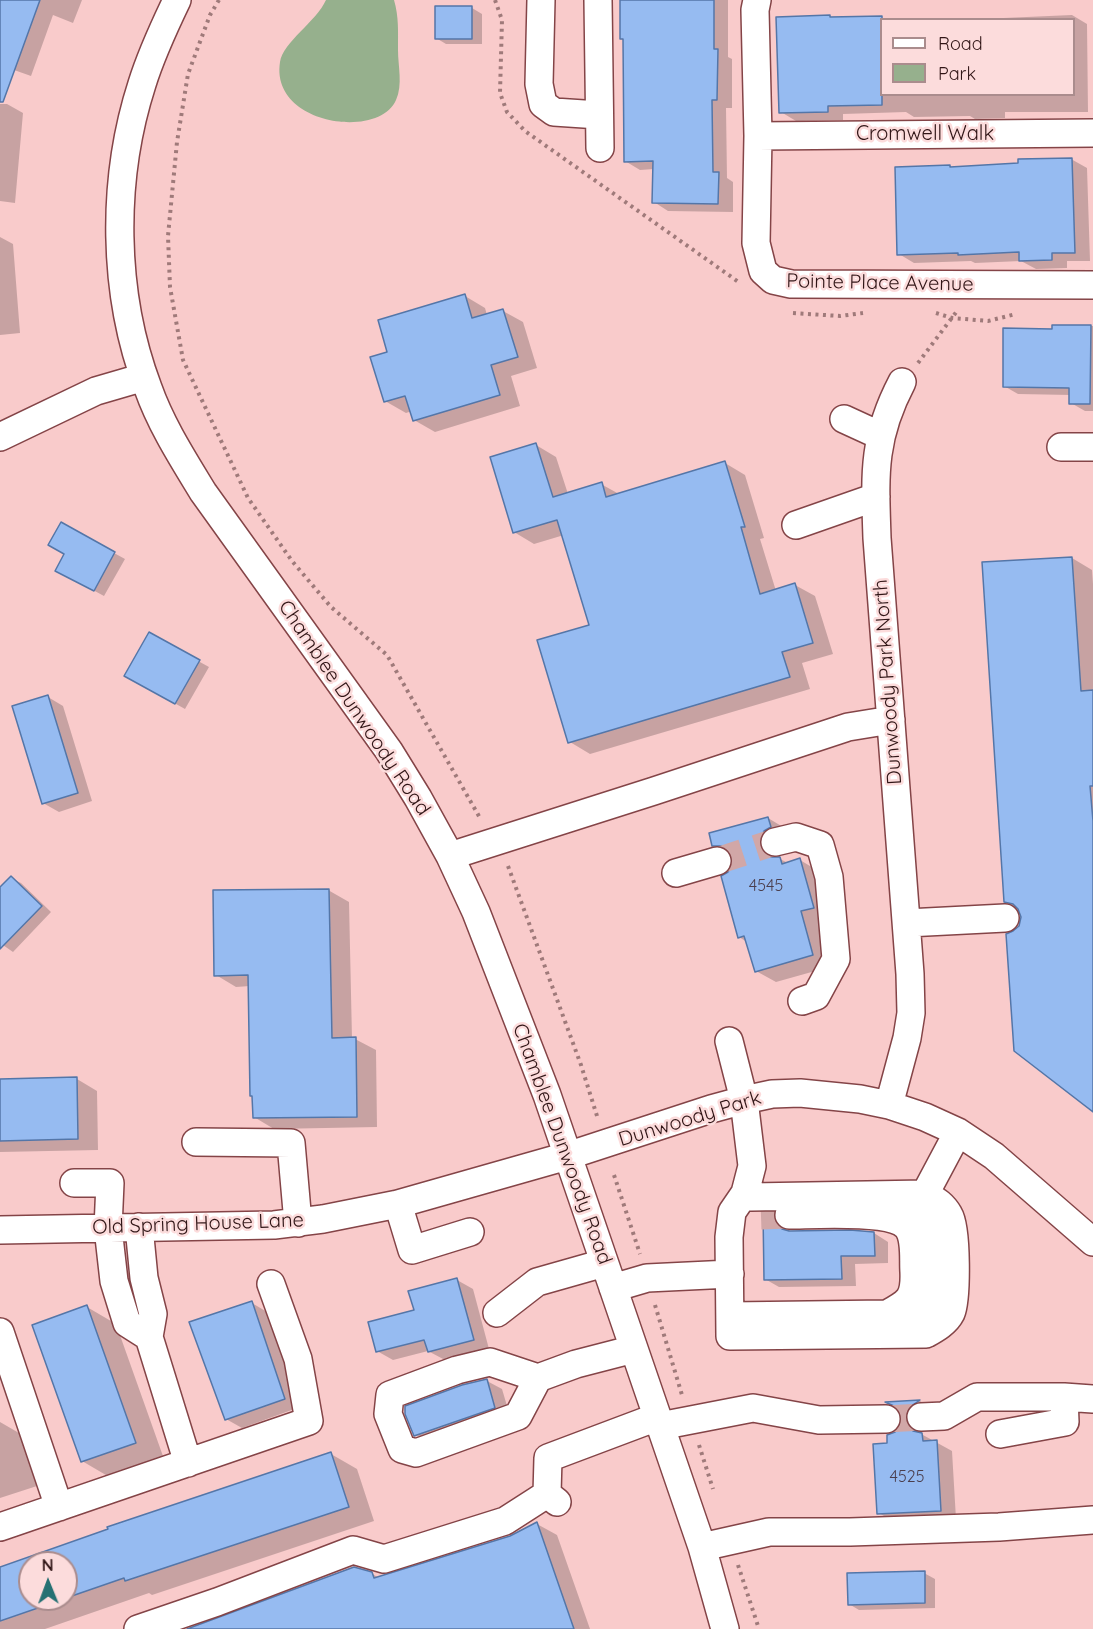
<!DOCTYPE html>
<style>
body{margin:0}
#map{position:relative;width:1093px;height:1629px;overflow:hidden;background:#f9cbcb;font-family:Quicksand,sans-serif}
canvas{display:block}
.legend{position:absolute;left:880px;top:18px;width:195px;height:78px;box-sizing:border-box;background:#fcdcdc;border:2px solid #aa8c8d;margin:0;padding:8px 10px;list-style:none;font-size:18px;color:#301516}
.legend li{display:flex;align-items:center;gap:12px;height:30px}
.legend b{width:30px;border:2px solid #aa8c8d}
.north{position:absolute;left:18px;top:1551px;width:60px;height:60px;box-sizing:border-box;background:#fcdcdc;border:2px solid #aa8c8d;border-radius:50%;rotate:359deg;font-size:16px;font-weight:700;line-height:24px;text-align:center;color:#301516}
.north::after{content:'';display:block;margin:auto;width:21px;height:27px;background:#267173;clip-path:polygon(50% 0,100% 100%,50% 72%,0 100%)}
</style>
<div id="map">
<canvas width="1093" height="1629"></canvas>
<ul class="legend">
<li><b style="height:8px;background:#fff"></b>Road</li>
<li><b style="height:16px;background:#96b08d"></b>Park</li>
</ul>
<div class="north">N</div>
</div>
<script>
const ctx = document.querySelector('canvas').getContext('2d');
ctx.lineJoin = 'round';
function paint(path, color) { ctx.fillStyle = color; ctx.fill(path, 'evenodd'); }
function trace(path, color, width, dash) { ctx.strokeStyle = color; ctx.lineWidth = width; ctx.lineCap = dash ? 'butt' : 'round'; ctx.setLineDash(dash || []); ctx.stroke(path); }
function label(font, color, halo, rows, align = 'center') {
  ctx.font = font + ' Quicksand,sans-serif'; ctx.lineWidth = 5; ctx.setLineDash([]); ctx.textBaseline = 'middle'; ctx.strokeStyle = halo; ctx.fillStyle = color; for (const [text, x, y, turn = 0] of rows) {
    ctx.save(); ctx.translate(x, y); ctx.rotate((+turn || 0) * Math.PI / 180); ctx.textAlign = isNaN(turn) ? turn : align; if (halo) ctx.strokeText(text, 0, 0); ctx.fillText(text, 0, 0); ctx.restore();
  }
}
paint(new Path2D(`
 M 326,0 L 394,0 C 399,17 398,32 398,50 C 398,66 403,85 396,100 C 379,140 270,125 280,62 C 283,42 316,22 326,0 Z`), '#96b08d');
paint(new Path2D(`
 M 0,0 L 82,0 L 73,23 L 53,15 L 31,76 L 0,65 Z
 M 621,0 L 728,0 L 728,57 L 732,59 L 732,108 L 726,108 L 727,178 L 733,182 L 733,212 L 668,211 L 654,202 L 654,169 L 640,170 L 625,161 L 625,40 L 621,38 Z
 M 472,8 L 482,14 L 482,44 L 446,44 L 436,38 Z
 M 1072,15 L 1087,24 L 1088,112 L 1005,112 L 1005,118 L 975,119 L 970,116 L 914,117 L 906,112 L 843,114 L 843,120 L 796,121 L 781,112 L 832,19 L 886,18 L 889,20 L 882,20 L 882,94 L 1074,94 L 1074,20 L 958,20 Z
 M 0,104 L 7,104 L 23,113 L 15,203 L 0,201 Z
 M 1071,159 L 1087,168 L 1090,261 L 1067,261 L 1067,268 L 1036,269 L 1021,261 L 975,263 L 971,261 L 914,263 L 899,254 L 949,166 L 952,168 Z
 M 0,237 L 13,244 L 20,333 L 0,335 Z
 M 465,296 L 485,308 L 487,315 L 503,311 L 523,322 L 537,368 L 511,376 L 520,406 L 435,432 L 414,420 L 412,411 L 406,413 L 385,401 L 389,353 Z
 M 1053,326 L 1093,326 L 1093,411 L 1085,411 L 1071,403 L 1071,395 L 1018,394 L 1004,386 L 1053,330 Z
 M 536,445 L 556,457 L 568,494 L 601,484 L 619,494 L 725,463 L 745,475 L 764,538 L 760,539 L 776,591 L 795,585 L 815,596 L 833,654 L 802,663 L 810,689 L 590,754 L 570,742 L 591,626 L 564,535 L 534,544 L 514,532 Z
 M 61,524 L 125,559 L 104,596 L 67,576 L 66,554 Z
 M 1072,558 L 1092,570 L 1093,584 L 1093,1110 L 1020,926 L 1022,917 L 1020,910 L 1005,901 Z
 M 149,634 L 209,667 L 185,709 L 126,676 Z
 M 48,697 L 63,706 L 92,801 L 59,812 L 43,803 Z
 M 768,818 L 788,830 L 780,850 L 780,859 L 788,863 L 800,860 L 820,872 L 833,966 L 776,982 L 756,971 L 747,942 L 739,937 L 729,873 L 734,866 L 733,856 L 714,845 Z
 M 11,878 L 21,883 L 51,912 L 13,952 L 0,943 L 0,889 Z
 M 328,890 L 349,902 L 352,1039 L 355,1039 L 376,1050 L 377,1127 L 274,1129 L 254,1117 L 254,1097 L 251,1095 L 250,986 L 236,987 L 216,975 Z
 M 77,1079 L 97,1091 L 98,1150 L 0,1152 L 0,1080 Z
 M 774,1214 L 788,1222 L 790,1232 L 874,1233 L 888,1242 L 888,1263 L 855,1264 L 856,1286 L 779,1287 L 765,1279 Z
 M 457,1280 L 473,1289 L 489,1349 L 445,1360 L 428,1351 L 393,1360 L 377,1351 Z
 M 252,1303 L 267,1312 L 300,1407 L 242,1428 L 226,1419 Z
 M 87,1307 L 116,1324 L 164,1459 L 111,1478 L 82,1461 Z
 M 487,1381 L 502,1389 L 510,1416 L 432,1444 L 417,1435 L 406,1414 Z
 M 920,1401 L 934,1410 L 920,1428 L 923,1435 L 952,1451 L 956,1519 L 894,1522 L 879,1513 L 889,1445 L 901,1427 L 903,1419 L 900,1410 L 890,1403 Z
 M 0,1422 L 19,1433 L 37,1486 L 0,1498 Z
 M 331,1454 L 357,1469 L 374,1521 L 152,1595 L 149,1593 L 45,1629 L 0,1629 L 0,1568 ZM 30,1563 L 66,1563 L 66,1599 L 30,1599 Z
 M 537,1524 L 557,1535 L 590,1629 L 191,1629 L 371,1573 L 379,1578 L 510,1537 Z
 M 924,1573 L 935,1579 L 935,1608 L 859,1610 L 849,1604 Z`), '#0003');
const building = new Path2D(`
 M 0,0 L 40,0 L 3,102 L 0,102 Z
 M 620,0 L 714,0 L 714,49 L 718,49 L 717,100 L 712,100 L 713,172 L 719,172 L 718,204 L 652,203 L 653,161 L 624,162 L 623,39 L 620,39 Z
 M 435,6 L 472,6 L 472,39 L 435,39 Z
 M 830,15 L 830,17 L 882,16 L 882,105 L 828,106 L 828,112 L 779,113 L 776,17 Z
 M 1072,158 L 1075,253 L 1052,253 L 1052,260 L 1019,261 L 1019,252 L 958,255 L 958,253 L 897,255 L 895,167 L 950,165 L 950,167 L 1018,163 L 1018,159 Z
 M 465,294 L 472,318 L 503,309 L 518,357 L 491,365 L 500,395 L 413,421 L 405,396 L 384,402 L 370,357 L 387,352 L 378,320 Z
 M 1052,325 L 1091,325 L 1090,404 L 1069,404 L 1069,388 L 1003,387 L 1003,328 L 1052,329 Z
 M 536,443 L 553,497 L 602,482 L 606,497 L 725,461 L 745,527 L 741,527 L 760,594 L 795,583 L 813,643 L 782,652 L 790,677 L 568,743 L 537,640 L 589,625 L 557,520 L 513,533 L 490,457 Z
 M 61,522 L 115,552 L 94,591 L 55,571 L 64,554 L 48,545 Z
 M 1072,557 L 1081,691 L 1093,690 L 1093,786 L 1090,786 L 1093,821 L 1093,1112 L 1014,1051 L 1006,934 L 1013,931 L 1019,926 L 1021,917 L 1018,909 L 1013,904 L 1004,902 L 982,562 Z
 M 149,632 L 200,660 L 175,704 L 124,676 Z
 M 48,695 L 78,793 L 42,804 L 12,706 Z
 M 768,817 L 771,827 L 764,831 L 760,838 L 760,845 L 763,852 L 771,857 L 780,857 L 782,864 L 800,858 L 814,908 L 801,911 L 813,955 L 755,972 L 744,936 L 738,938 L 721,876 L 728,872 L 732,865 L 732,856 L 728,850 L 721,846 L 712,846 L 709,833 Z
 M 11,876 L 42,906 L 0,949 L 0,887 Z
 M 329,889 L 332,1038 L 356,1037 L 357,1117 L 253,1118 L 252,1096 L 250,1096 L 248,975 L 214,976 L 213,890 Z
 M 77,1077 L 78,1139 L 0,1141 L 0,1079 Z
 M 774,1212 L 776,1224 L 782,1229 L 789,1231 L 850,1230 L 874,1232 L 875,1256 L 841,1256 L 842,1279 L 764,1280 L 763,1213 Z
 M 457,1278 L 474,1340 L 428,1352 L 424,1340 L 376,1352 L 368,1322 L 414,1310 L 408,1291 Z
 M 252,1301 L 285,1399 L 225,1420 L 189,1322 Z
 M 87,1305 L 136,1443 L 81,1462 L 32,1325 Z
 M 487,1379 L 495,1408 L 414,1436 L 405,1414 L 405,1406 L 462,1385 Z
 M 920,1400 L 907,1409 L 905,1418 L 908,1426 L 913,1431 L 922,1433 L 923,1441 L 937,1440 L 941,1511 L 877,1514 L 873,1444 L 887,1443 L 887,1435 L 895,1432 L 900,1426 L 902,1419 L 899,1410 L 894,1406 L 885,1402 Z
 M 331,1452 L 349,1507 L 125,1581 L 124,1578 L 66,1598 L 66,1563 L 30,1563 L 30,1599 L 64,1599 L 0,1621 L 0,1567 L 108,1529 L 107,1527 Z
 M 537,1522 L 574,1629 L 187,1629 L 354,1567 L 372,1572 L 374,1578 L 510,1536 Z
 M 925,1571 L 925,1603 L 848,1605 L 847,1573 Z`);
paint(building, '#96bbf1');
trace(building, '#5476a8', 1.5);
trace(new Path2D(`
 M 717,861 L 775,842
 M 761,1216 L 789,1215
 M 886,1419 L 921,1417`), '#d1a7a7', 27, [27, 14]);
const minor = new Path2D(`
 M 177,0 C 164,27 151,55 142,84 C 111,180 112,293 148,388 C 161,425 183,459 203,492 L 389,751 L 418,798 L 450,856 L 476,912 L 547,1095 L 702,1547 L 725,1629
 M 541,0 L 539,84 L 543,104 L 554,112 L 599,115
 M 598,0 L 600,148
 M 757,0 L 755,10 L 758,136 L 756,243 L 763,271 L 773,280 L 791,284 L 1093,285
 M 758,136 L 1093,133
 M 844,419 L 881,436
 M 0,437 L 96,391 L 144,377
 M 1061,447 L 1093,447
 M 796,525 L 876,497
 M 775,842 L 796,837 L 820,845 L 829,877 L 836,959 L 816,996 L 802,1001
 M 450,856 L 654,791 L 848,727 L 891,720
 M 676,873 L 717,861
 M 907,923 L 1005,918
 M 729,1041 L 744,1100 L 752,1166 L 745,1193 L 732,1212 L 729,1237 L 730,1336 L 926,1334 C 935,1329 946,1323 951,1313 C 957,1299 957,1228 949,1215 C 943,1204 935,1200 925,1194 L 751,1197 L 745,1193
 M 889,1105 L 907,1038 L 911,1013 L 910,974 L 877,538 C 875,476 872,439 902,382
 M 196,1142 L 291,1143 L 298,1223
 M 74,1183 L 110,1183 L 108,1228 L 114,1281 L 127,1323 L 149,1337
 M 925,1194 L 958,1132
 M 398,1204 L 412,1250 L 470,1232
 M 887,1212 C 901,1211 921,1209 931,1220 C 938,1227 941,1288 937,1297 C 936,1300 932,1306 929,1308 C 918,1316 901,1314 888,1314
 M 139,1227 L 144,1278 L 153,1314 L 149,1337 L 188,1463
 M 0,1230 L 274,1225 L 323,1219 L 398,1204 L 567,1156 L 711,1109 L 744,1100 L 772,1094 L 800,1093 L 860,1099 L 889,1105 L 925,1117 L 958,1132 L 994,1156 L 1093,1242
 M 613,1288 L 647,1278 L 730,1274
 M 497,1313 L 537,1282 L 604,1263
 M 730,1316 L 887,1314 C 909,1302 915,1298 914,1272 C 913,1259 916,1238 907,1227 C 891,1209 813,1215 789,1215
 M 0,1332 L 59,1507
 M 538,1378 L 518,1416 L 416,1453 L 402,1449 L 388,1414 L 390,1395 L 457,1370 L 490,1362 L 538,1378 L 576,1364 L 634,1349
 M 921,1417 L 944,1416 L 977,1397 L 1064,1397 L 1093,1399
 M 660,1426 L 753,1408 L 819,1420 L 886,1419
 M 1000,1434 L 1065,1422 L 1064,1397
 M 557,1502 L 547,1494 L 548,1458 L 657,1417
 M 0,1527 L 309,1421 L 298,1359 L 271,1284
 M 702,1547 L 769,1532 L 850,1532 L 999,1527 L 1093,1520
 M 138,1629 L 217,1602 L 353,1550 L 384,1559 L 505,1521 L 547,1494`);
trace(minor, '#844447', 30);
trace(new Path2D(`
 M 219,0 L 210,15 L 188,74 L 177,142 L 168,236 L 170,287 L 183,360 L 248,498 L 292,561 L 331,607 L 387,655 L 480,818
 M 495,0 L 502,20 L 500,93 L 507,112 L 525,131 L 740,283
 M 793,313 L 840,316 L 863,313
 M 936,313 L 952,318 L 988,321 L 1016,314
 M 918,363 L 957,311
 M 508,866 L 581,1065 L 597,1116
 M 614,1175 L 640,1254
 M 655,1305 L 682,1395
 M 699,1445 L 713,1489
 M 738,1565 L 759,1629`), '#9f7a7a', 4, [3, 4.5]);
trace(minor, '#fff', 27);
label('16px', '#4a3e4d', null, [
 ["4545",766,886],
 ["4525",907,1477]
]);
label('20px', '#301516', '#fcdcdc', [
 ["Cromwell Walk",925,134],
 ["Pointe Place Avenue",880,283,1],
 ["Dunwoody Park North",888,682,-94],
 ["Chamblee Dunwoody Road",354,708,56],
 ["Dunwoody Park",690,1119,-17],
 ["Chamblee Dunwoody Road",562,1144,70],
 ["Old Spring House Lane",198,1224,-2]
]);
</script>
